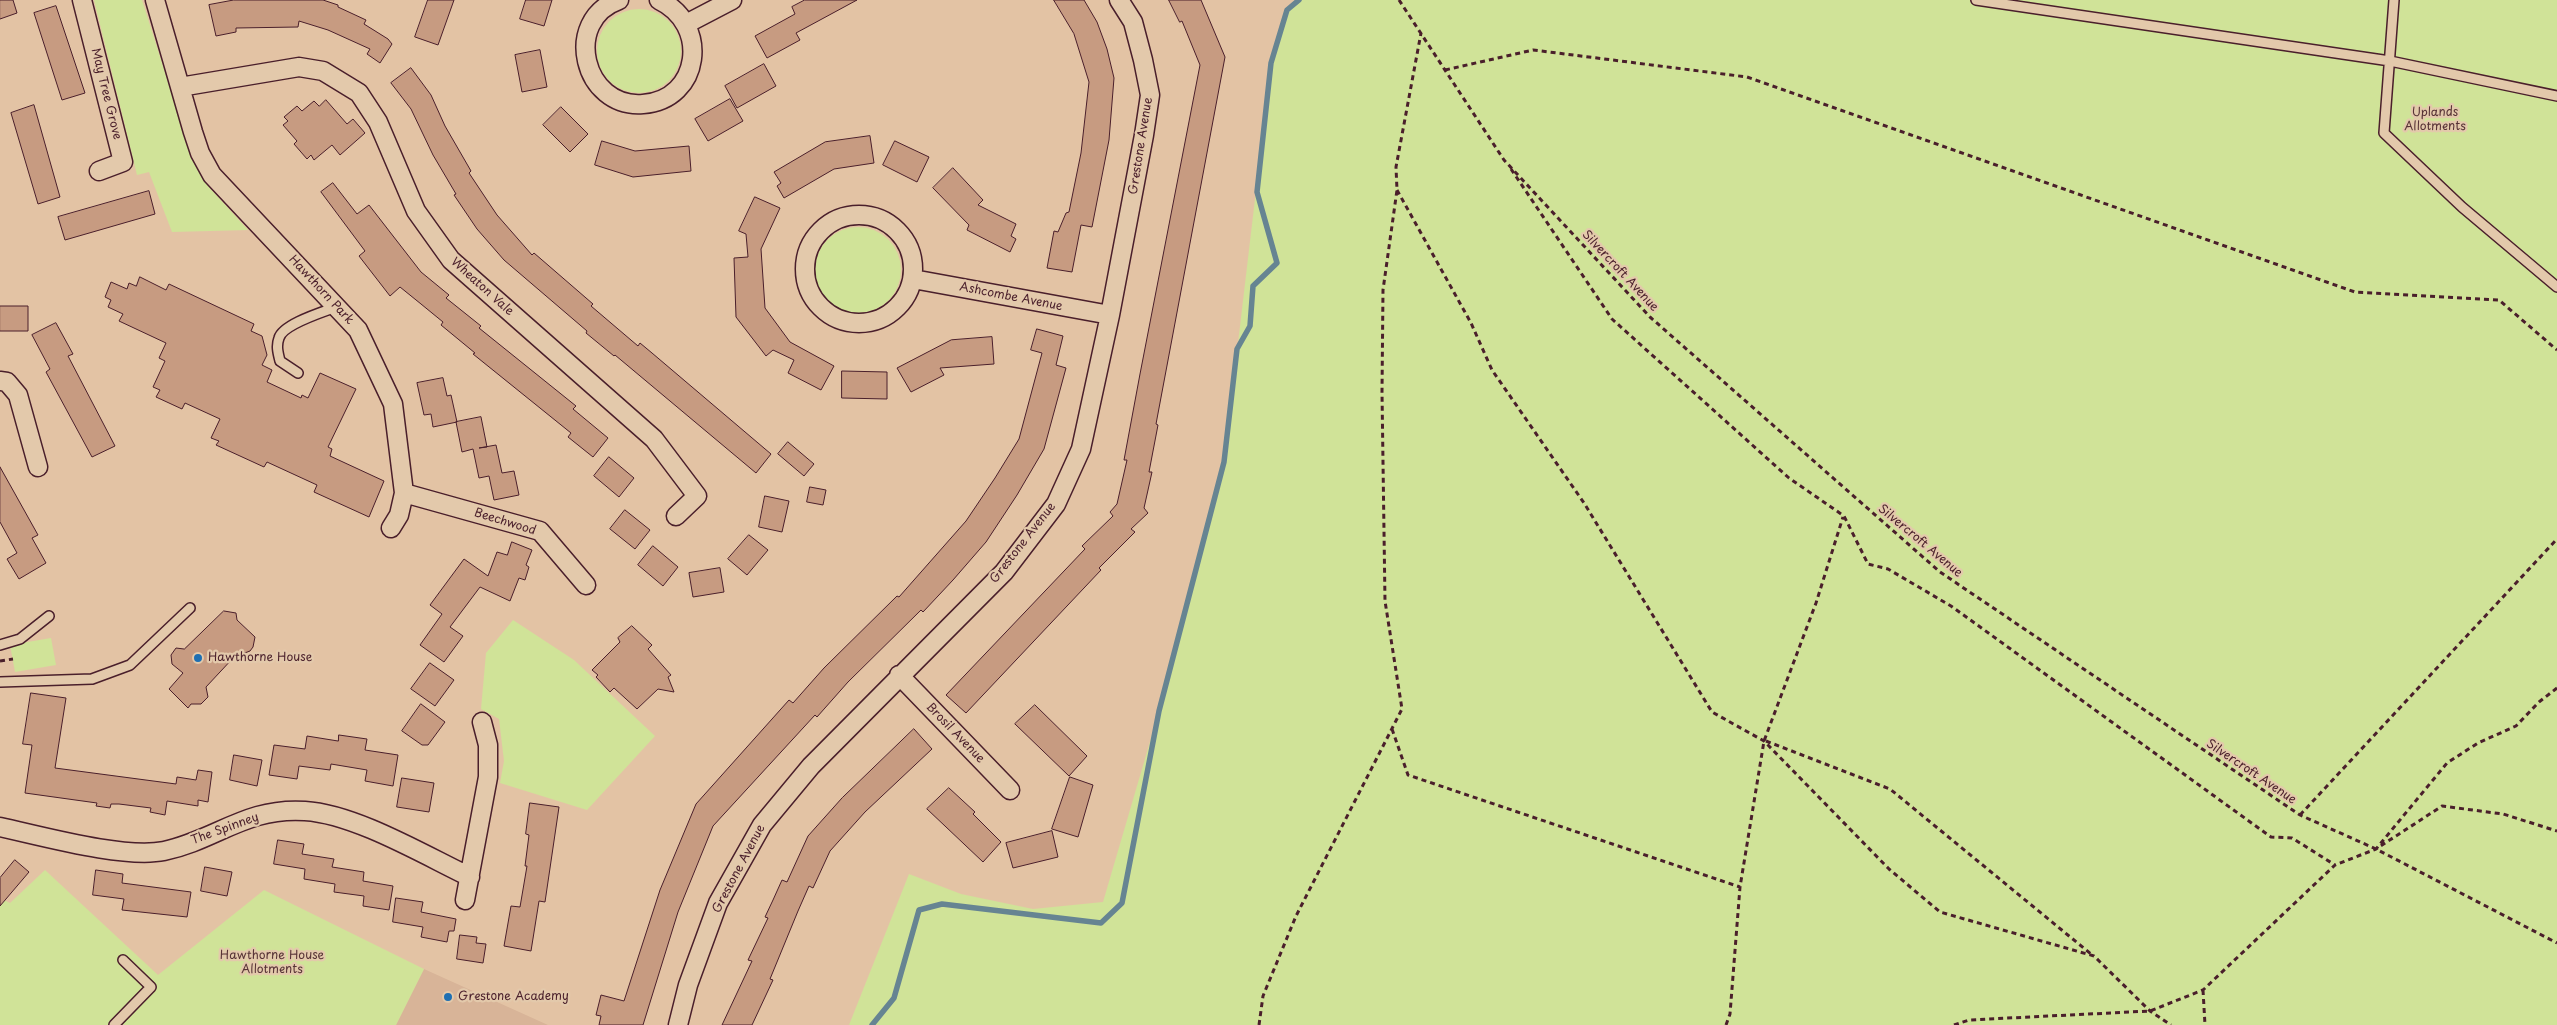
<!DOCTYPE html>
<style>
body{margin:0}
canvas{display:block;background:#e3c3a4}
</style>
<canvas width="2557" height="1025"></canvas>
<script>
const ctx = document.querySelector('canvas').getContext('2d');
ctx.lineJoin = 'round';
function paint(path, color) { ctx.fillStyle = color; ctx.fill(path, 'evenodd'); }
function trace(path, color, width, dash) { ctx.strokeStyle = color; ctx.lineWidth = width; ctx.lineCap = dash ? 'butt' : 'round'; ctx.setLineDash(dash || []); ctx.stroke(path); }
function label(font, color, halo, rows, align = 'center') {
  ctx.font = font + ' "Playpen Sans",sans-serif'; ctx.lineWidth = 4.5; ctx.setLineDash([]); ctx.textBaseline = 'middle'; ctx.strokeStyle = halo; ctx.fillStyle = color; for (const [text, x, y, turn = 0] of rows) {
    ctx.save(); ctx.translate(x, y); ctx.rotate((+turn || 0) * Math.PI / 180); ctx.textAlign = isNaN(turn) ? turn : align; if (halo) ctx.strokeText(text, 0, 0); ctx.fillText(text, 0, 0); ctx.restore();
  }
}
paint(new Path2D(`
 M 424,969 L 548,1025 L 396,1025 Z`), '#d8b498');
paint(new Path2D(`
 M 94,0 L 142,0 L 175,104 L 208,186 L 248,230 L 172,232 L 149,172 L 137,175 Z
 M 1300,0 L 2557,0 L 2557,1025 L 849,1025 L 909,874 L 961,894 L 1033,909 L 1103,902 L 1159,711 L 1224,462 L 1271,63 L 1287,10 Z
 M597 51a42 42 0 1 1 84 0a42 42 0 1 1-84 0Z
 M815 270a43 43 0 1 1 86 0a43 43 0 1 1-86 0Z
 M 513,620 L 574,660 L 655,736 L 587,810 L 500,783 L 504,761 L 499,719 L 481,709 L 486,653 Z
 M 51,638 L 56,665 L 15,672 L 10,645 Z
 M 45,870 L 158,975 L 264,890 L 424,969 L 396,1025 L 0,1025 L 0,898 L 10,903 Z`), '#d0e398');
trace(new Path2D(`
 M 872,1025 L 894,998 L 919,910 L 942,904 L 1101,923 L 1122,903 L 1159,711 L 1224,462 L 1237,349 L 1250,326 L 1253,286 L 1277,263 L 1257,192 L 1271,63 L 1287,10 L 1299,0`), '#668492', 5.5);
const building = new Path2D(`
 M 0,0 L 13,0 L 17,13 L 0,19 Z
 M 234,0 L 323,0 L 338,5 L 338,7 L 366,20 L 364,24 L 388,39 L 392,44 L 380,63 L 367,54 L 370,49 L 328,30 L 299,21 L 298,27 L 236,28 L 236,32 L 216,36 L 209,5 Z
 M 428,0 L 454,0 L 438,45 L 415,37 Z
 M 526,0 L 552,0 L 544,26 L 520,19 Z
 M 805,0 L 857,0 L 796,33 L 800,40 L 767,58 L 755,36 L 795,14 L 792,7 Z
 M 1054,0 L 1084,0 L 1097,22 L 1107,49 L 1114,78 L 1109,140 L 1092,227 L 1081,225 L 1072,272 L 1047,268 L 1054,231 L 1058,232 L 1066,213 L 1069,212 L 1081,153 L 1089,82 L 1074,34 Z
 M 1169,0 L 1201,0 L 1225,57 L 1156,424 L 1158,425 L 1149,472 L 1152,472 L 1144,508 L 1148,513 L 1131,529 L 1135,532 L 1099,568 L 1101,570 L 966,713 L 946,695 L 1085,549 L 1082,546 L 1113,516 L 1110,512 L 1117,504 L 1127,460 L 1124,460 L 1140,374 L 1200,65 L 1182,21 L 1180,22 Z
 M 56,6 L 85,93 L 62,100 L 34,13 Z
 M 540,50 L 547,87 L 522,92 L 515,55 Z
 M 764,64 L 776,86 L 737,108 L 725,86 Z
 M 411,68 L 431,95 L 445,126 L 471,171 L 469,173 L 497,215 L 532,255 L 534,253 L 593,304 L 591,306 L 638,346 L 640,343 L 652,353 L 771,454 L 756,473 L 615,355 L 614,356 L 586,333 L 587,331 L 504,260 L 477,229 L 454,195 L 456,194 L 433,155 L 411,109 L 391,83 Z
 M 730,99 L 743,121 L 708,141 L 695,119 Z
 M 326,100 L 347,124 L 353,119 L 365,133 L 340,155 L 332,145 L 314,160 L 311,155 L 307,159 L 294,144 L 297,141 L 283,125 L 288,121 L 284,117 L 297,106 L 302,111 L 314,101 L 319,106 Z
 M 34,105 L 60,197 L 38,204 L 11,113 Z
 M 561,107 L 588,134 L 570,152 L 543,125 Z
 M 870,136 L 874,163 L 834,169 L 784,198 L 777,186 L 781,183 L 774,172 L 825,142 Z
 M 602,141 L 635,151 L 689,146 L 691,171 L 633,177 L 595,165 Z
 M 895,141 L 929,157 L 917,182 L 883,165 Z
 M 953,168 L 983,200 L 978,205 L 1016,224 L 1011,236 L 1016,239 L 1010,252 L 967,230 L 969,225 L 933,188 Z
 M 333,183 L 357,214 L 369,205 L 421,272 L 449,295 L 446,298 L 481,326 L 479,328 L 576,406 L 573,409 L 608,438 L 593,457 L 568,437 L 571,433 L 473,354 L 475,353 L 441,325 L 443,322 L 421,304 L 400,287 L 390,296 L 359,256 L 365,251 L 321,192 Z
 M 149,191 L 155,214 L 65,240 L 58,217 Z
 M 755,197 L 780,208 L 761,249 L 765,308 L 790,342 L 834,366 L 821,390 L 788,373 L 794,360 L 773,350 L 766,356 L 736,317 L 734,258 L 748,257 L 746,234 L 739,231 Z
 M 140,277 L 166,290 L 169,284 L 254,324 L 251,331 L 262,336 L 267,355 L 262,365 L 272,370 L 267,382 L 301,398 L 302,395 L 308,398 L 320,373 L 356,389 L 328,447 L 332,449 L 330,456 L 384,481 L 369,517 L 314,492 L 317,485 L 267,462 L 264,467 L 216,445 L 219,441 L 211,438 L 220,419 L 185,403 L 182,409 L 156,397 L 160,390 L 153,387 L 165,361 L 159,358 L 166,343 L 119,321 L 123,314 L 108,307 L 111,300 L 105,297 L 111,282 L 127,289 L 129,283 L 136,286 Z
 M 0,306 L 28,306 L 28,331 L 0,331 Z
 M 56,323 L 73,354 L 68,356 L 115,446 L 92,457 L 46,372 L 50,369 L 32,335 Z
 M 1037,329 L 1063,336 L 1056,365 L 1066,368 L 1044,449 L 1017,495 L 986,542 L 953,580 L 923,612 L 921,610 L 848,682 L 817,717 L 815,715 L 713,826 L 678,912 L 643,1025 L 599,1025 L 601,1016 L 596,1015 L 601,995 L 624,1001 L 660,890 L 696,804 L 789,700 L 793,703 L 824,668 L 897,596 L 899,597 L 966,521 L 995,478 L 1019,439 L 1042,353 L 1031,350 Z
 M 992,337 L 994,364 L 940,368 L 944,375 L 911,392 L 897,368 L 951,340 Z
 M 842,371 L 887,372 L 887,399 L 842,398 Z
 M 443,378 L 447,396 L 451,395 L 457,422 L 433,427 L 431,414 L 424,415 L 417,383 Z
 M 481,417 L 487,447 L 479,448 L 496,445 L 502,473 L 514,471 L 519,495 L 494,500 L 489,476 L 479,478 L 473,449 L 462,452 L 456,422 Z
 M 788,442 L 814,464 L 804,476 L 778,454 Z
 M 609,457 L 634,478 L 619,497 L 594,476 Z
 M 0,467 L 38,535 L 32,538 L 46,563 L 19,579 L 7,559 L 17,553 L 0,522 Z
 M 810,487 L 826,490 L 823,505 L 807,502 Z
 M 765,496 L 789,501 L 782,532 L 759,527 Z
 M 625,510 L 650,530 L 635,549 L 610,529 Z
 M 749,535 L 768,550 L 747,575 L 728,559 Z
 M 512,542 L 532,550 L 526,565 L 529,567 L 525,580 L 519,578 L 510,601 L 480,587 L 450,627 L 463,636 L 444,662 L 420,645 L 442,614 L 430,605 L 464,559 L 488,576 L 497,552 L 507,555 Z
 M 653,546 L 678,567 L 663,586 L 638,565 Z
 M 720,568 L 724,592 L 693,597 L 689,573 Z
 M 224,611 L 236,613 L 237,620 L 255,637 L 253,647 L 250,651 L 234,657 L 206,687 L 208,697 L 201,704 L 191,704 L 188,708 L 169,689 L 183,673 L 172,664 L 171,655 L 176,648 L 184,649 Z
 M 632,626 L 652,645 L 648,649 L 671,675 L 668,677 L 674,692 L 658,689 L 637,709 L 614,688 L 610,692 L 596,677 L 598,675 L 592,670 L 620,642 L 618,638 Z
 M 430,663 L 454,680 L 435,706 L 411,689 Z
 M 31,693 L 66,698 L 55,768 L 176,784 L 177,777 L 196,780 L 198,770 L 212,772 L 208,802 L 198,800 L 198,806 L 167,801 L 165,815 L 150,812 L 151,808 L 119,804 L 111,804 L 110,808 L 96,806 L 97,803 L 25,793 L 32,745 L 23,744 Z
 M 421,704 L 445,722 L 428,745 L 422,745 L 402,731 Z
 M 1035,705 L 1087,756 L 1069,776 L 1015,724 Z
 M 914,729 L 932,749 L 865,812 L 830,851 L 813,888 L 809,886 L 798,911 L 770,979 L 773,980 L 752,1025 L 722,1025 L 752,961 L 748,960 L 768,918 L 765,917 L 773,900 L 782,880 L 787,882 L 808,836 L 842,798 Z
 M 339,735 L 367,739 L 365,750 L 398,755 L 393,786 L 365,781 L 367,770 L 331,764 L 330,770 L 299,766 L 297,779 L 269,775 L 274,745 L 305,749 L 307,736 L 338,741 Z
 M 234,755 L 262,760 L 257,786 L 230,780 Z
 M 1070,777 L 1093,785 L 1078,837 L 1052,829 Z
 M 402,778 L 434,783 L 429,812 L 397,807 Z
 M 949,788 L 975,812 L 973,814 L 1001,842 L 983,862 L 927,809 Z
 M 530,803 L 559,807 L 545,902 L 539,901 L 531,951 L 504,946 L 511,906 L 520,907 L 527,866 L 525,866 L 529,835 L 526,834 Z
 M 1052,831 L 1058,857 L 1013,868 L 1006,843 Z
 M 278,840 L 304,844 L 302,854 L 334,859 L 332,867 L 364,872 L 363,881 L 393,886 L 389,910 L 363,906 L 364,896 L 334,892 L 335,884 L 304,879 L 305,869 L 274,864 Z
 M 15,860 L 29,872 L 0,906 L 0,878 Z
 M 205,867 L 232,872 L 227,896 L 201,891 Z
 M 96,870 L 123,874 L 122,883 L 191,892 L 187,917 L 122,910 L 124,899 L 93,895 Z
 M 396,898 L 423,902 L 421,912 L 456,919 L 454,931 L 449,931 L 447,942 L 421,937 L 423,927 L 393,922 Z
 M 460,935 L 477,937 L 476,943 L 486,944 L 483,963 L 457,959 Z`);
paint(building, '#c79b81');
trace(building, '#4a1f2b', 1);
const service = new Path2D(`
 M 1976,0 L 2390,61 L 2557,96
 M 2394,0 L 2384,133 L 2462,207 L 2557,287
 M 298,373 L 280,361 C 278,353 276,346 279,338 C 283,324 323,312 336,307
 M 0,645 L 20,639 L 49,616
 M 0,682 L 92,679 L 130,665 L 190,608
 M 114,1025 L 151,987 L 123,960`);
const minor = new Path2D(`
 M 82,0 L 123,162 L 99,171
 M 155,0 L 193,132 L 200,153 L 212,175 L 358,330 L 393,404 L 404,493 L 399,515 L 391,528
 M 619,0 C 562,20 583,109 643,104 C 701,100 710,24 659,0
 M 686,24 L 732,0
 M 180,87 L 299,67 L 323,71 L 359,93 L 378,122 L 416,211 L 451,260 L 654,439 L 697,496 L 676,516
 M805 269a54 54 0 1 1 108 0a54 54 0 1 1-108 0Z
 M 913,279 L 1110,315
 M 0,381 L 7,382 L 18,395 L 38,467
 M 404,493 L 540,531 L 586,585
 M 899,675 L 1010,790
 M 0,827 C 42,836 124,859 164,851 C 216,840 246,807 305,811 C 355,814 424,855 470,877
 M 465,900 L 488,777 L 488,745 L 482,722
 M 678,1025 L 688,985 L 718,903 L 762,825 L 811,766 L 1004,572 L 1056,504 L 1081,449 L 1110,315 L 1144,135 L 1150,95 L 1143,60 L 1133,22 L 1119,0`);
trace(service, '#4a1f2b', 12);
trace(minor, '#4a1f2b', 21);
trace(new Path2D(`
 M 1399,0 L 1504,160 L 1650,317 L 1940,572 L 2300,815 L 2376,849 L 2557,943
 M 1445,70 L 1533,50 L 1747,77 L 2355,292 L 2499,300 L 2557,350
 M 1511,169 L 1612,319 L 1789,478 L 1844,516 L 1868,564 L 1888,569 L 1951,606 L 2271,837 L 2292,838 L 2335,865
 M 1397,190 L 1471,323 L 1492,370 L 1584,503 L 1712,712 L 1764,741 L 1889,869 L 1940,912 L 2094,956 L 2150,1011 L 2171,1025
 M 0,661 L 13,659
 M 2557,688 L 2539,702 L 2516,726 L 2478,743 L 2447,763 L 2376,849 L 2442,806 L 2503,814 L 2557,831
 M 1392,729 L 1408,775 L 1740,887
 M 1766,741 L 1890,789 L 2091,954
 M 2300,815 L 2557,539
 M 2203,990 L 2205,1025
 M 1259,1025 L 1263,996 L 1296,916 L 1402,709 L 1385,601 L 1382,392 L 1383,290 L 1397,190 L 1396,167 L 1421,33
 M 1726,1025 L 1730,1014 L 1740,887 L 1764,741 L 1816,603 L 1843,517
 M 1954,1025 L 1969,1020 L 2150,1011 L 2203,990 L 2335,865 L 2376,849`), '#4a1f2b', 3, [5, 4]);
trace(service, '#e3c9ab', 9);
trace(minor, '#e3c9ab', 18);
for (const [x, y, r, color] of [
 [198,658,5,"#1f6fb2"],
 [448,997,5,"#1f6fb2"]
]) { const dot = new Path2D(); dot.arc(x, y, r, 0, 2 * Math.PI); ctx.fillStyle = color; ctx.fill(dot); trace(dot, '#e3c9ab', 2); }
label('12px', '#4a1f2b', '#e3c9ab', [
 ["May Tree Grove",106,94,76],
 ["Grestone Avenue",1141,146,-81],
 ["Silvercroft Avenue",1620,271,47],
 ["Wheaton Vale",482,287,42],
 ["Hawthorn Park",321,290,47],
 ["Ashcombe Avenue",1011,297,11],
 ["Beechwood",505,522,17],
 ["Silvercroft Avenue",1920,541,40],
 ["Grestone Avenue",1023,543,-52],
 ["Brosil Avenue",955,733,46],
 ["Silvercroft Avenue",2251,772,34],
 ["The Spinney",225,829,-20],
 ["Grestone Avenue",739,869,-62]
]);
label('12px', '#573336', '#e3c9ab', [
 ["Uplands",2435,113],
 ["Allotments",2435,127],
 ["Hawthorne House",272,956],
 ["Allotments",272,970]
]);
label('12px', '#4a1f2b', '#e3c9ab', [
 ["Hawthorne House",208,658],
 ["Grestone Academy",458,997]
], 'left');
</script>
